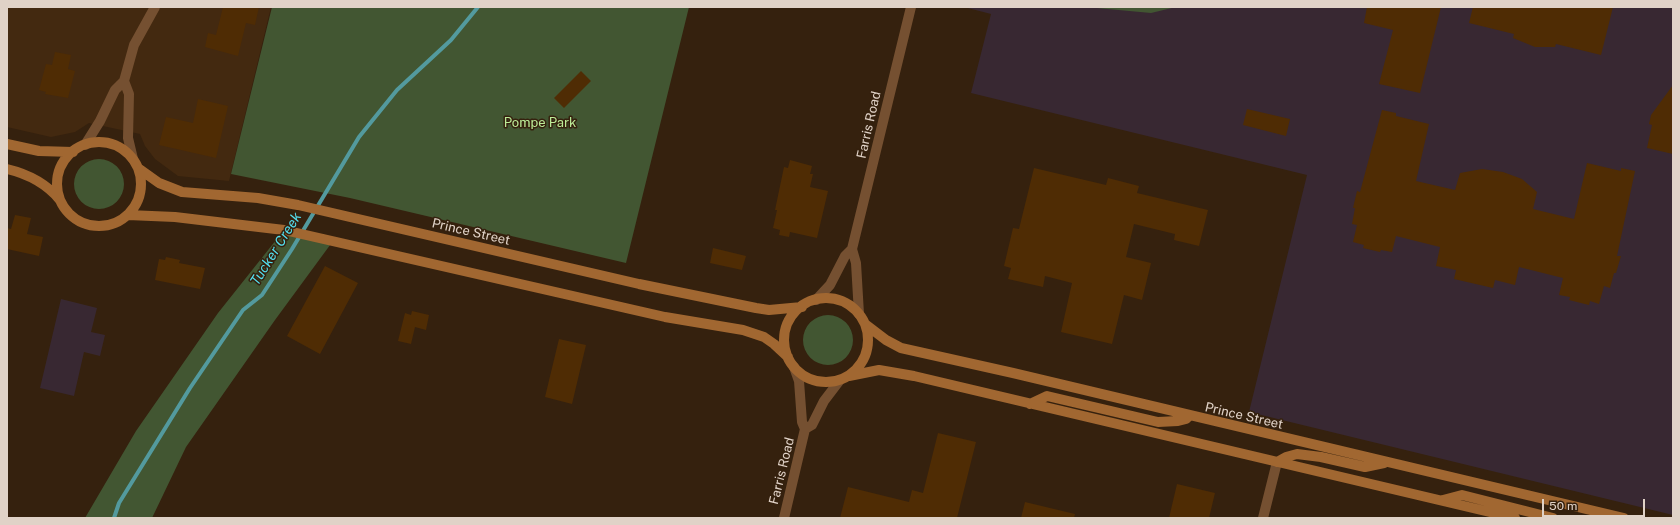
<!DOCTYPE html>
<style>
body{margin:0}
#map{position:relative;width:1680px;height:525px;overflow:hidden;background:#35210e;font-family:"Public Sans",sans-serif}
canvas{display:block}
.frame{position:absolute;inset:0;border:8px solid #e0d2c7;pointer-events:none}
.scale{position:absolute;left:1542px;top:499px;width:103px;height:18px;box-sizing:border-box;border:2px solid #e0d2c7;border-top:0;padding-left:5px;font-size:12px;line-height:14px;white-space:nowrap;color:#e0d2c7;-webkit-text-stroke:3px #35210e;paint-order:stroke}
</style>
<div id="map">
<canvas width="1680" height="525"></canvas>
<div class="frame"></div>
<div class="scale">50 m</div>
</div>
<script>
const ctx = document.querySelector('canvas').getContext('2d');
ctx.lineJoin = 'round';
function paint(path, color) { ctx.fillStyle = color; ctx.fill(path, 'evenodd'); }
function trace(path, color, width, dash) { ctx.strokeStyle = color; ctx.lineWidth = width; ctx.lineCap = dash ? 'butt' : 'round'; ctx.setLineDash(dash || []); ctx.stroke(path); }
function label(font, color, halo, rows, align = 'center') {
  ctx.font = font + ' "Public Sans",sans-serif'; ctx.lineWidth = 3; ctx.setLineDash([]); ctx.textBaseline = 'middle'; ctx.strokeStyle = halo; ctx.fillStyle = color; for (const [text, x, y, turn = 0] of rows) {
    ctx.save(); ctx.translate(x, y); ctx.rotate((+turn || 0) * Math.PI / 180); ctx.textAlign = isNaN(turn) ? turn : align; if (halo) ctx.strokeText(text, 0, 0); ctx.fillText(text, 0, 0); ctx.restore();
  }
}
paint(new Path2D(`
 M 7,7 L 271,7 L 229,181 L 178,176 L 155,159 L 145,146 L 140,134 L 89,123 L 75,132 L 51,137 L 7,127 Z`), '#432910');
paint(new Path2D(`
 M 964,7 L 1673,7 L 1673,515 L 1249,412 L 1307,175 L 971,93 L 991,14 Z
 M 61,299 L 97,308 L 91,332 L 105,335 L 100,356 L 84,352 L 74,396 L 40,388 Z`), '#382832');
paint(new Path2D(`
 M 272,7 L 689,7 L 626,263 L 350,198 L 231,174 Z
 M 1086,7 L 1176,7 L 1151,13 Z
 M74 184a25 25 0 1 1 50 0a25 25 0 1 1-50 0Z
 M 284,230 L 333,241 L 275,320 L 186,447 L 152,518 L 85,518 L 136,431 L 218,313 Z
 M803 340a25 25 0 1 1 50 0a25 25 0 1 1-50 0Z`), '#425632');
trace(new Path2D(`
 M 114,518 L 119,503 L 190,388 L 243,310 L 262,295 L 292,249 L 359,137 L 397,90 L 451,40 L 478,7`), '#539a9e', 4);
paint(new Path2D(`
 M 223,7 L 259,7 L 255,25 L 246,23 L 238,56 L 205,47 L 208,33 L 216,35 Z
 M 1367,7 L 1441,7 L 1420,93 L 1379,84 L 1393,30 L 1364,23 Z
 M 1473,7 L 1613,7 L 1601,55 L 1556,44 L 1555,47 L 1535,47 L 1513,38 L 1514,34 L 1469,23 Z
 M 55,52 L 71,55 L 68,69 L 75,71 L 68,98 L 45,94 L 46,92 L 39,90 L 46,64 L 52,65 Z
 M 581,71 L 591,81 L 564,108 L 554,98 Z
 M 1673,85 L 1673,154 L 1647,148 L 1652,125 L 1649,124 L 1651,115 Z
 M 198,99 L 228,106 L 216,158 L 159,145 L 166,117 L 193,123 Z
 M 1247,109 L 1290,119 L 1286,136 L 1243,125 Z
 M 1382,110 L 1396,113 L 1396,116 L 1429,124 L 1416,181 L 1455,190 L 1460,173 L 1482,169 L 1503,172 L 1522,179 L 1537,192 L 1533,209 L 1574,219 L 1587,163 L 1621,171 L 1621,168 L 1635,171 L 1617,256 L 1621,256 L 1616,273 L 1614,273 L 1610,288 L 1604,286 L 1599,304 L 1590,301 L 1589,305 L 1569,300 L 1570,297 L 1559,295 L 1563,278 L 1519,267 L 1515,285 L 1495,280 L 1493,288 L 1454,279 L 1456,270 L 1436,266 L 1440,247 L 1396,236 L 1392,252 L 1381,250 L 1380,252 L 1363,248 L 1364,245 L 1353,242 L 1357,225 L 1352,224 L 1355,208 L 1353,208 L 1357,191 L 1360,192 Z
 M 790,160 L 812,166 L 810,174 L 813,174 L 810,187 L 828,191 L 817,238 L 790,232 L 789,237 L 779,235 L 780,230 L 773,228 L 777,210 L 775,210 L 784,167 L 788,168 Z
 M 1034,168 L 1106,185 L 1108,178 L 1139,186 L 1137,193 L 1208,210 L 1199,246 L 1174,240 L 1175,234 L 1134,224 L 1126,257 L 1151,263 L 1142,300 L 1124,295 L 1112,344 L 1061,332 L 1072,283 L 1045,276 L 1043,287 L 1008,279 L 1011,268 L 1004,266 L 1013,228 L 1019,229 Z
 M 15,215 L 31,218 L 27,234 L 43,237 L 39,256 L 7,249 L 7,228 L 11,229 Z
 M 713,248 L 746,256 L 742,270 L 710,263 Z
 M 166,257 L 180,260 L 179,263 L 205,268 L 200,289 L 155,280 L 159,259 L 165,260 Z
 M 325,266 L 358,283 L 320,354 L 287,336 Z
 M 412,311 L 429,315 L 426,330 L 415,327 L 411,344 L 398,341 L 405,313 L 411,315 Z
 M 559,339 L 586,345 L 572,404 L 545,397 Z
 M 938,433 L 976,442 L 957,518 L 840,518 L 848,487 L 909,502 L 912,490 L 923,493 Z
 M 1177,484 L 1215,493 L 1209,518 L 1169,518 Z
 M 1025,502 L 1075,514 L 1074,518 L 1021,518 Z`), '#4f2c04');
trace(new Path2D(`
 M 124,81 L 129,94 L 128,138 L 133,159
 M 85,145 L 100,121 L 115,90 L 124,81 L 134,45 L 155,7
 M 816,300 L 830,285 L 845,256 L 852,249
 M 859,314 L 856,263 L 852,249 L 911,7
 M 1263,518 L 1277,462`), '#755031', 10);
trace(new Path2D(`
 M 805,429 L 812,425 L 824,401 L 840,380
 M 784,518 L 805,429 L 802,422 L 799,381 L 794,367`), '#755031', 10);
trace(new Path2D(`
 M57 184a42 42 0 1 1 84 0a42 42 0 1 1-84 0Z
 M 7,144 L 39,151 L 73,152
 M 138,168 L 159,183 L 182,192 L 258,198 L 298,205 L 639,284 L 756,308 L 769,310 L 802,307
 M 7,169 C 28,174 46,183 60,200
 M 128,215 L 175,217 L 284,230 L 665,317 L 743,330 L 764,337 L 774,344 L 788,357
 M784 340a42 42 0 1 1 84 0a42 42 0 1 1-84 0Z
 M 865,324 L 886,340 L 901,348 L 1013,373 L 1624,518
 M 849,376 L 879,370 L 914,376 L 1515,518
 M 1030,404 L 1047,396 L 1158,422 L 1178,421 L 1186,419 L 1189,416
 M 1277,462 L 1286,457 L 1297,454 L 1321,457 L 1365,467 L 1384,463
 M 1443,500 L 1462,495 L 1553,518`), '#a16731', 10);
label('13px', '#bceb97', '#35210e', [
 ["Pompe Park",540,123]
]);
label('13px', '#e0d2c7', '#35210e', [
 ["Farris Road",869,125,-77],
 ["Prince Street",471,232,13],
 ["Prince Street",1244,416,13],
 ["Farris Road",782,471,-76]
]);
label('italic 14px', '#54e0f0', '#35210e', [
 ["Tucker Creek",276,249,-58]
]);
</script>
